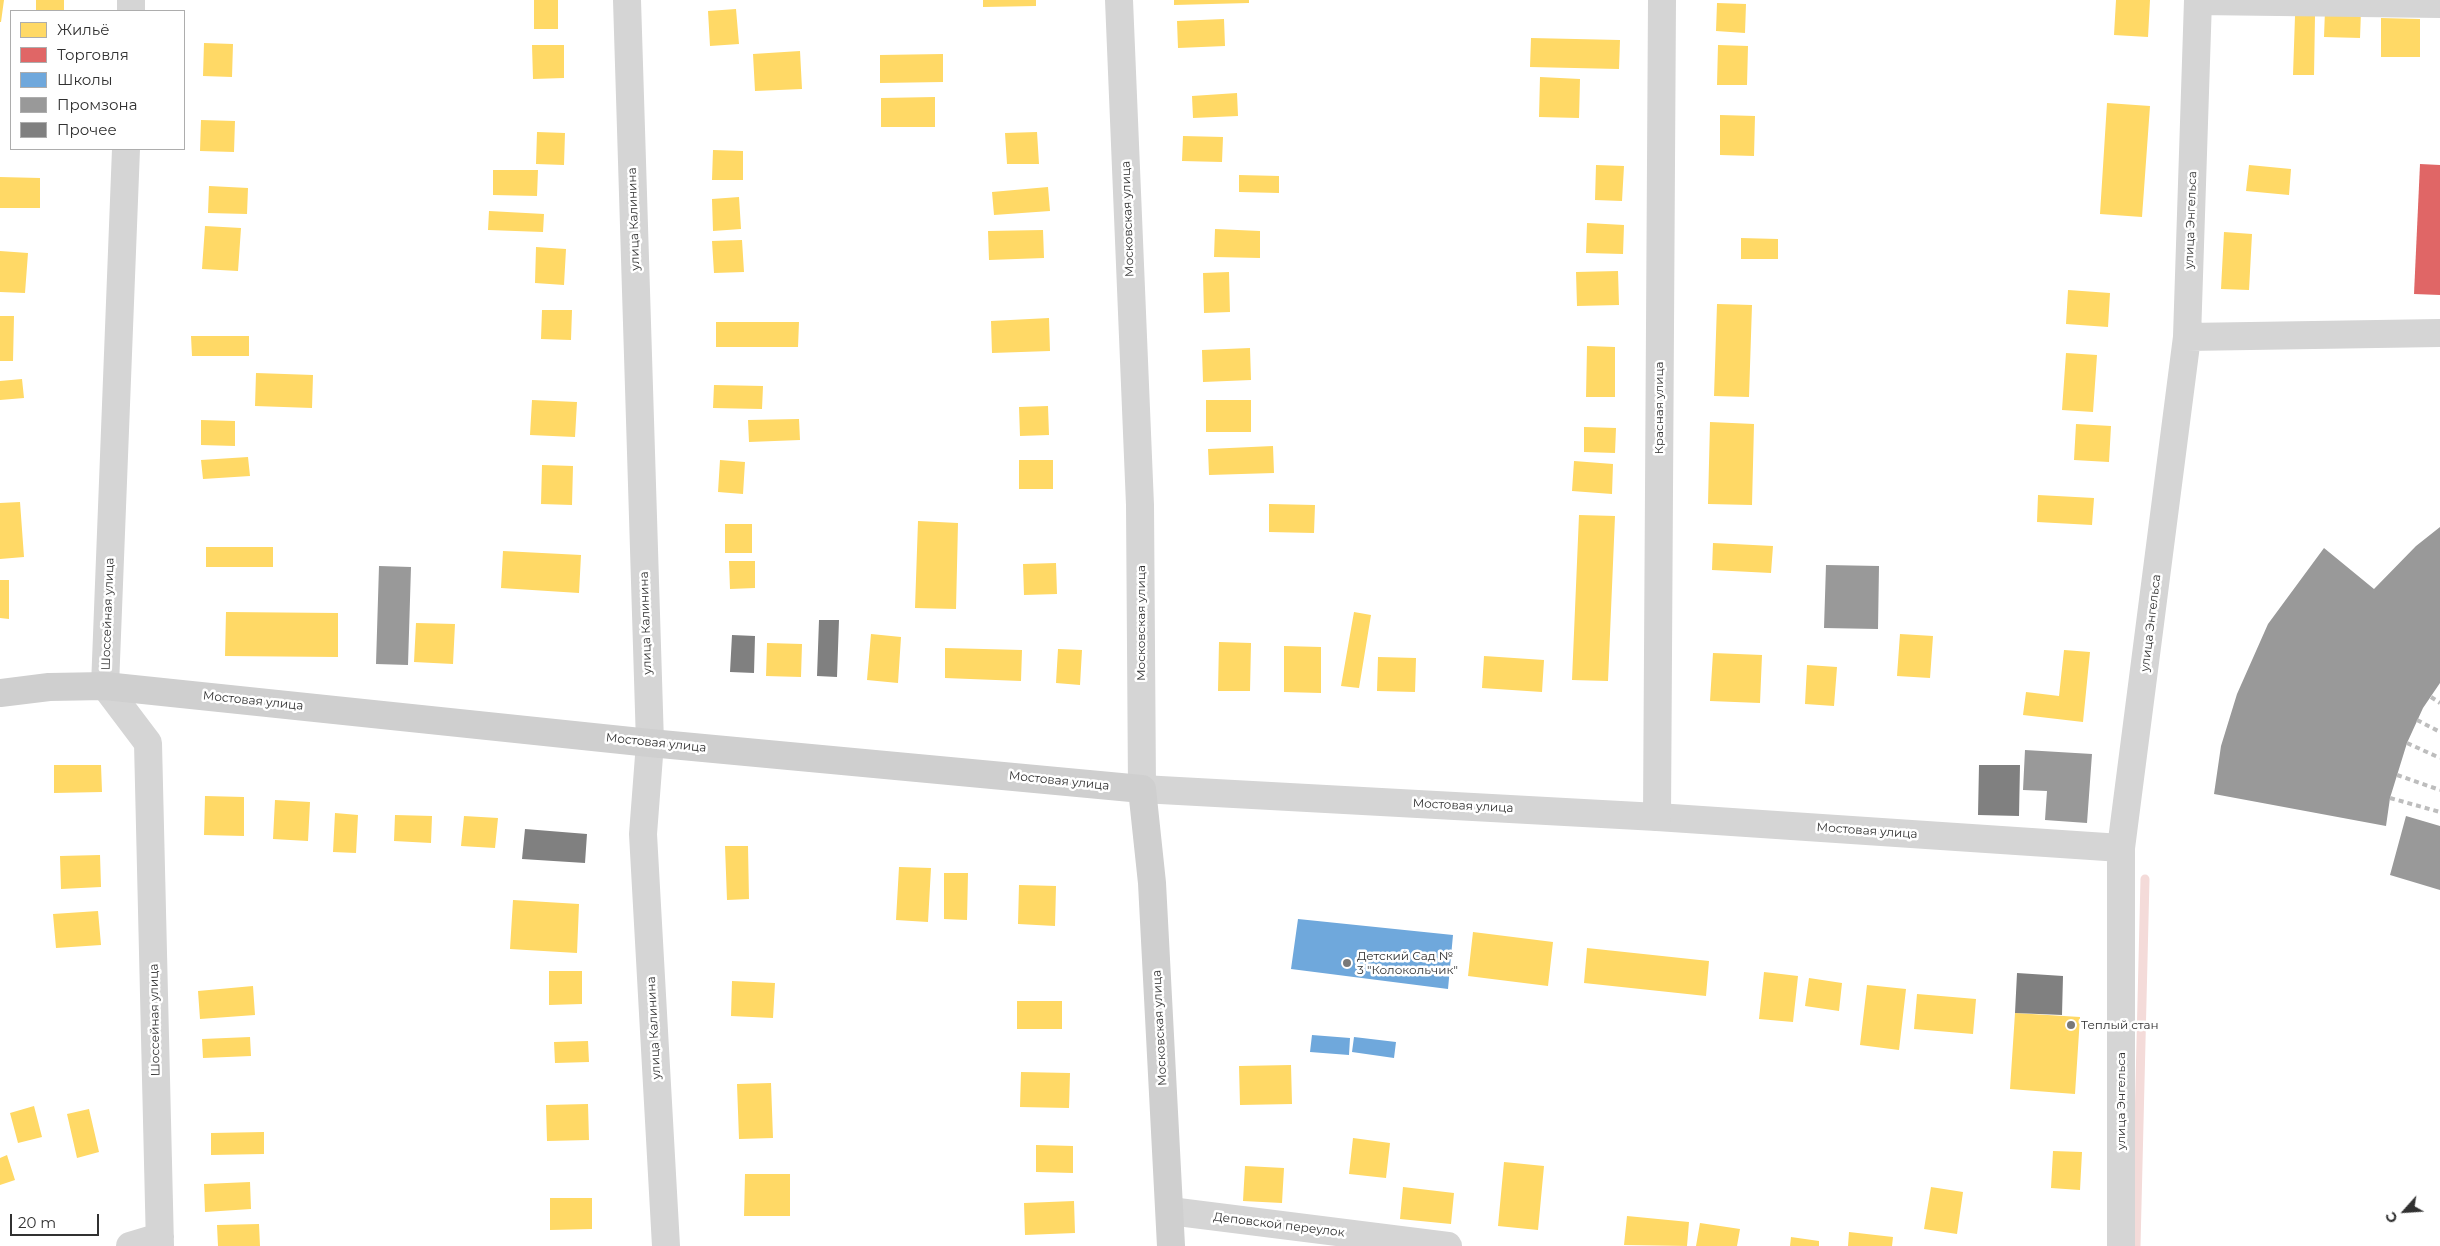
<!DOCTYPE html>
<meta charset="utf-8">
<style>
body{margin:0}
#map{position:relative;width:2440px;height:1246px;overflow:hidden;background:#fff;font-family:Montserrat,sans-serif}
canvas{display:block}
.legend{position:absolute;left:10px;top:10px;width:175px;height:140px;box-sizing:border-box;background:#fff;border:1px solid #adadad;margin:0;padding:6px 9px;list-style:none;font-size:15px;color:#313131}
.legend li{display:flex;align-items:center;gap:10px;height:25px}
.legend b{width:25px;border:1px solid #adadad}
.north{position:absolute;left:2380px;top:1186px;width:50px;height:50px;-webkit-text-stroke:4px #fff;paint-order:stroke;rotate:244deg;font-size:14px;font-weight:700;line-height:20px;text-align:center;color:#313131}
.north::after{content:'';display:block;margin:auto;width:18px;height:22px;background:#313131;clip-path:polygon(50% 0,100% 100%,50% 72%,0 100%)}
.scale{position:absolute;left:10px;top:1214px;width:89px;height:22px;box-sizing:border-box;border:2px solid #313131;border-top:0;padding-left:6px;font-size:15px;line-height:18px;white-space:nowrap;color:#313131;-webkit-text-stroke:4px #fff;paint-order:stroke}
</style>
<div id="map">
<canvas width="2440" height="1246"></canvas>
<ul class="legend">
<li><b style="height:14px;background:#ffd966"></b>Жильё</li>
<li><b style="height:14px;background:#e06666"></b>Торговля</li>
<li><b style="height:14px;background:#6fa8dc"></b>Школы</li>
<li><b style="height:14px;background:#999"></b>Промзона</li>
<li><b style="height:14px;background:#808080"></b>Прочее</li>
</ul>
<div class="north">С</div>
<div class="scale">20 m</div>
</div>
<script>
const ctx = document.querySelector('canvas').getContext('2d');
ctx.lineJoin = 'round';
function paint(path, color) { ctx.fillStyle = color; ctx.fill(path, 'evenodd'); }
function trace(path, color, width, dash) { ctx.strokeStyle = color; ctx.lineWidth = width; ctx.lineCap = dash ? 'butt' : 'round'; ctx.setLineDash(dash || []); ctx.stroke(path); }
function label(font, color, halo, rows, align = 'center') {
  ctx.font = font + ' Montserrat,sans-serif'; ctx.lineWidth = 5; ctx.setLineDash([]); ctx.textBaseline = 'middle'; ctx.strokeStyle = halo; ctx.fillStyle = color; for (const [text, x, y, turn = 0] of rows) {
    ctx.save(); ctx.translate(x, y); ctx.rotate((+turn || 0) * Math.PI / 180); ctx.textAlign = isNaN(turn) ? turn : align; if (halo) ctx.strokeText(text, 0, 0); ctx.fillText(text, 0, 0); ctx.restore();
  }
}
paint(new Path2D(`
 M 0,0 L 4,0 L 1,22 L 0,22 Z
 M 36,0 L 64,0 L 64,11 L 36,11 Z
 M 534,0 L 558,0 L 558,29 L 534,29 Z
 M 983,0 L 1036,0 L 1036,6 L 983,7 Z
 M 1174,0 L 1249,0 L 1249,3 L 1174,5 Z
 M 2116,0 L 2150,0 L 2148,37 L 2114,35 Z
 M 1717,3 L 1746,4 L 1745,33 L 1716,31 Z
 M 736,9 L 739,44 L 710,46 L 708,11 Z
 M 2325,10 L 2361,11 L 2360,38 L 2324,37 Z
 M 2295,16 L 2315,16 L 2314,75 L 2293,75 Z
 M 2381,18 L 2420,19 L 2420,57 L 2381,57 Z
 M 1224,19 L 1225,46 L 1178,48 L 1177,21 Z
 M 1531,38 L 1620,40 L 1619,69 L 1530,67 Z
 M 204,43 L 233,44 L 232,77 L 203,76 Z
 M 532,45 L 564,45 L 564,78 L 533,79 Z
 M 1718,45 L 1748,46 L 1747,85 L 1717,85 Z
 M 800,51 L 802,89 L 755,91 L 753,54 Z
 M 943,54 L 943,82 L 880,83 L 880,55 Z
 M 1540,77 L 1580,79 L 1579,118 L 1539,117 Z
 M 1237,93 L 1238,116 L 1193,118 L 1192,96 Z
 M 935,97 L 935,127 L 881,127 L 881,98 Z
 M 2107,103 L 2150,106 L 2142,217 L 2100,214 Z
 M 1720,115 L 1755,116 L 1754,156 L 1720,155 Z
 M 201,120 L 235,121 L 234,152 L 200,151 Z
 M 537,132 L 565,133 L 564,165 L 536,164 Z
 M 1037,132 L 1039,164 L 1007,164 L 1005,133 Z
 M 1183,136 L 1223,137 L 1222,162 L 1182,161 Z
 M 713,150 L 743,151 L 743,180 L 712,180 Z
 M 1596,165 L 1624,166 L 1622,201 L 1595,200 Z
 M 2249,165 L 2291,169 L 2289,195 L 2246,191 Z
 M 493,170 L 538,170 L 537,196 L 493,195 Z
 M 1239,175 L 1279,176 L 1279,193 L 1239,192 Z
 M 0,177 L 40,178 L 40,208 L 0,208 Z
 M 209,186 L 248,188 L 247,214 L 208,213 Z
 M 1048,187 L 1050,211 L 994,215 L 992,192 Z
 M 739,197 L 741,229 L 713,231 L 712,199 Z
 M 489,211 L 544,214 L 543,232 L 488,230 Z
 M 1587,223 L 1624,225 L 1623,254 L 1586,253 Z
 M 205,226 L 241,228 L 238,271 L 202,269 Z
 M 1215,229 L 1260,231 L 1260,258 L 1214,257 Z
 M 1043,230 L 1044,258 L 989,260 L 988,231 Z
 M 2224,232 L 2252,234 L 2249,290 L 2221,289 Z
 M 1741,238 L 1778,239 L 1778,259 L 1741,259 Z
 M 742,240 L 744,272 L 714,273 L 712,241 Z
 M 536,247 L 566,249 L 564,285 L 535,283 Z
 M 0,251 L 28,253 L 25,293 L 0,292 Z
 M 1618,271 L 1619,305 L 1577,306 L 1576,272 Z
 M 1229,272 L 1230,312 L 1204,313 L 1203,273 Z
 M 2068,290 L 2110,293 L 2108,327 L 2066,324 Z
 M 1717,304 L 1752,305 L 1749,397 L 1714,396 Z
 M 542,310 L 572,310 L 571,340 L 541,339 Z
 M 0,316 L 14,316 L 13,361 L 0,361 Z
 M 1049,318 L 1050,351 L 992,353 L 991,321 Z
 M 716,322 L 799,322 L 798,347 L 716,347 Z
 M 191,336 L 249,336 L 249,356 L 192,356 Z
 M 1587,346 L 1615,347 L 1615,397 L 1586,397 Z
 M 1250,348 L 1251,380 L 1203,382 L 1202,350 Z
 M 2066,353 L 2097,355 L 2093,412 L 2062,410 Z
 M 256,373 L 313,375 L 312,408 L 255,406 Z
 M 22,379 L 24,398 L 0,400 L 0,381 Z
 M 714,385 L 763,386 L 762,409 L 713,408 Z
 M 532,400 L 577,402 L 575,437 L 530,435 Z
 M 1206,400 L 1251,400 L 1251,432 L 1206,432 Z
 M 1048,406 L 1049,435 L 1020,436 L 1019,407 Z
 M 799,419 L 800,440 L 749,442 L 748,420 Z
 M 201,420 L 235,421 L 235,446 L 201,445 Z
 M 1710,422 L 1754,424 L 1752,505 L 1708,504 Z
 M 2076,424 L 2111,426 L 2109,462 L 2074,460 Z
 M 1584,427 L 1616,428 L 1615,453 L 1584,452 Z
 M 1273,446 L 1274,473 L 1209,475 L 1208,449 Z
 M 248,457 L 250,476 L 203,479 L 201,460 Z
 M 720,460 L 745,462 L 743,494 L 718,492 Z
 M 1019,460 L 1053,460 L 1053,489 L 1019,489 Z
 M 1574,461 L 1613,464 L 1612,494 L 1572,491 Z
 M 542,465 L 573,466 L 572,505 L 541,504 Z
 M 2038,495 L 2094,498 L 2092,525 L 2037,522 Z
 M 20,502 L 24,557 L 0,559 L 0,503 Z
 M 1269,504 L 1315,505 L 1314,533 L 1269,532 Z
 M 1579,515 L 1615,516 L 1608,681 L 1572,680 Z
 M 918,521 L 958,523 L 956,609 L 915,608 Z
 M 725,524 L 752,524 L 752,553 L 725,553 Z
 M 1713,543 L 1773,546 L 1771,573 L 1712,570 Z
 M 206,547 L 273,547 L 273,567 L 206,567 Z
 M 503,551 L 581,555 L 579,593 L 501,588 Z
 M 729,561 L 755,561 L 755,588 L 730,589 Z
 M 1056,563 L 1057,594 L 1024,595 L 1023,564 Z
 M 0,580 L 9,580 L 9,619 L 0,618 Z
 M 226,612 L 338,613 L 338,657 L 225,656 Z
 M 1354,612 L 1371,615 L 1359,688 L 1341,686 Z
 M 416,623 L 455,624 L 453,664 L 414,662 Z
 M 871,634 L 901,637 L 898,683 L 867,680 Z
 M 1900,634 L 1933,636 L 1930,678 L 1897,676 Z
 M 1219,642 L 1251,643 L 1250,691 L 1218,691 Z
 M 767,643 L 802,644 L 801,677 L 766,676 Z
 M 1284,646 L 1321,647 L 1321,693 L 1284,692 Z
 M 945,648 L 1022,650 L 1021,681 L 945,678 Z
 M 1058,649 L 1082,650 L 1080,685 L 1056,683 Z
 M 2064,650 L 2090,652 L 2083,722 L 2023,715 L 2026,692 L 2059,696 Z
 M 1713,653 L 1762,655 L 1760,703 L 1710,701 Z
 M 1484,656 L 1544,660 L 1542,692 L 1482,688 Z
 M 1378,657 L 1416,658 L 1415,692 L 1377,691 Z
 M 1807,665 L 1837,667 L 1834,706 L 1805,704 Z
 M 54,765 L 101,765 L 102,792 L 54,793 Z
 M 205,796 L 244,797 L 244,836 L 204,835 Z
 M 275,800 L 310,802 L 308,841 L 273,839 Z
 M 335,813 L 358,815 L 356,853 L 333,852 Z
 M 395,815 L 432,816 L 431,843 L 394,841 Z
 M 464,816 L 498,818 L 495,848 L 461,846 Z
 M 725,846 L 748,846 L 749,899 L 727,900 Z
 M 100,855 L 101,887 L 61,889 L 60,856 Z
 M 899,867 L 931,868 L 928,922 L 896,920 Z
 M 944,873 L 968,873 L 967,920 L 944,919 Z
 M 1019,885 L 1056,886 L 1055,926 L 1018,924 Z
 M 513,900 L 579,904 L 577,953 L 510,949 Z
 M 98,911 L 101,945 L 56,948 L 53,914 Z
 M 1473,932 L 1553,942 L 1548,986 L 1468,976 Z
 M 1587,948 L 1709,961 L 1706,996 L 1584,983 Z
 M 549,971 L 582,971 L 582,1004 L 549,1005 Z
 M 1764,972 L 1798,976 L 1793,1022 L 1759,1019 Z
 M 1809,978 L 1842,983 L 1839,1011 L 1805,1006 Z
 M 732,981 L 775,983 L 773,1018 L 731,1016 Z
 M 1867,985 L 1906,989 L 1899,1050 L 1860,1045 Z
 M 253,986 L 255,1015 L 200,1019 L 198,991 Z
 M 1917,994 L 1976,999 L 1973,1034 L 1914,1029 Z
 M 1017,1001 L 1062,1001 L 1062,1029 L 1017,1029 Z
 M 2015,1013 L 2080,1017 L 2075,1094 L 2010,1089 Z
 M 250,1037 L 251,1056 L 203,1058 L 202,1039 Z
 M 588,1041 L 589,1062 L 555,1063 L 554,1042 Z
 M 1291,1065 L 1292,1104 L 1240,1105 L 1239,1066 Z
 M 1021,1072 L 1070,1073 L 1069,1108 L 1020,1107 Z
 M 771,1083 L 773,1138 L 739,1139 L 737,1084 Z
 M 588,1104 L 589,1140 L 547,1141 L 546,1105 Z
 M 34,1106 L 42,1137 L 18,1143 L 10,1113 Z
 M 89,1109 L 99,1152 L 77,1158 L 67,1114 Z
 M 264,1132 L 264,1154 L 211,1155 L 211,1133 Z
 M 1353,1138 L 1390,1143 L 1386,1178 L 1349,1174 Z
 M 1036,1145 L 1073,1146 L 1073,1173 L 1036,1172 Z
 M 2053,1151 L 2082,1152 L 2080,1190 L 2051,1188 Z
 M 7,1155 L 15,1180 L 0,1185 L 0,1158 Z
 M 1504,1162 L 1544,1166 L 1538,1230 L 1498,1226 Z
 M 1245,1166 L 1284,1168 L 1282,1203 L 1243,1201 Z
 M 745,1174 L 790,1174 L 790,1216 L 744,1216 Z
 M 250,1182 L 251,1209 L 205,1212 L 204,1184 Z
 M 1403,1187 L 1454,1193 L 1451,1224 L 1400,1219 Z
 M 1931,1187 L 1963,1192 L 1957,1234 L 1924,1229 Z
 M 550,1198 L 592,1198 L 592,1229 L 550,1230 Z
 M 1074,1201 L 1075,1233 L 1025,1235 L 1024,1203 Z
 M 1627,1216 L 1689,1222 L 1687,1246 L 1624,1245 Z
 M 1700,1223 L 1740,1229 L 1737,1246 L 1696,1246 Z
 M 259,1224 L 260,1246 L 218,1246 L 217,1225 Z
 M 1849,1232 L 1893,1237 L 1892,1246 L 1848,1246 Z
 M 1791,1237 L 1819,1241 L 1819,1246 L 1790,1246 Z`), '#ffd966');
paint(new Path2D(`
 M 2420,164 L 2440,165 L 2440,295 L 2414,294 Z`), '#e06666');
paint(new Path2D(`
 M 1298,919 L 1453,935 L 1448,989 L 1291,969 Z
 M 1312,1035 L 1350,1038 L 1349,1055 L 1310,1052 Z
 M 1354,1037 L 1396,1042 L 1394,1058 L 1352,1052 Z`), '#6fa8dc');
paint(new Path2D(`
 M 2440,527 L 2440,683 L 2423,708 L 2407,743 L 2390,798 L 2386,826 L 2214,794 L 2221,746 L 2237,694 L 2268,624 L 2324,548 L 2374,589 L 2416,546 Z
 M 1826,565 L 1879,566 L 1878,629 L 1824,628 Z
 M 379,566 L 411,567 L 408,665 L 376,664 Z
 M 2025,750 L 2092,754 L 2087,823 L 2045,820 L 2047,791 L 2023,790 Z
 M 2406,816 L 2440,826 L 2440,890 L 2390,875 Z`), '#999');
trace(new Path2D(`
 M 2136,1246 L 2145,879`), '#f4dbd9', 9);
paint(new Path2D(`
 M 819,620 L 839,620 L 837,677 L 817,676 Z
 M 732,635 L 755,636 L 754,673 L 730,672 Z
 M 1979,765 L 2020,765 L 2019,816 L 1978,815 Z
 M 525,829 L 587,834 L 585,863 L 522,859 Z
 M 2017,973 L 2063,976 L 2062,1015 L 2015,1013 Z`), '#808080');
trace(new Path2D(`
 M 627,0 L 650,743 L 643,834 L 666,1246
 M 1119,0 L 1140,505 L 1142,789
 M 2198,1 L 2440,4
 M 131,11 L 131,0
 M 126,149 L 105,686 L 148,743 L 160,1246
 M 2187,337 L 2440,333
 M 1657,817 L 2121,848
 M 1170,1211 L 1448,1246
 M 130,1246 L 160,1237
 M 2121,1246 L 2121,848 L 2187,337 L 2198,0`), '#d5d5d5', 28);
trace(new Path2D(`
 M 1142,789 L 1657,817 L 1662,0`), '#d5d5d5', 28);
trace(new Path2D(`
 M 0,693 L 49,687 L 105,686 L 650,743 L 1142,789 L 1152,883 L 1171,1246`), '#cfcfcf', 28);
trace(new Path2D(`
 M 2431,697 L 2440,703
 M 2417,720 L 2440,732
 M 2407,743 L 2440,758
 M 2397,775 L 2440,790
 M 2390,798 L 2440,812`), '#bdbdbd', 4, [5, 4]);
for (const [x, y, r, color] of [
 [1347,963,5,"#797979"],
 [2071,1025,5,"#797979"]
]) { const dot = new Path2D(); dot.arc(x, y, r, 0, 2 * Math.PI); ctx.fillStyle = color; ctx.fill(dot); trace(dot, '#fff', 2); }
label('12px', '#313131', '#fff', [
 ["улица Калинина",634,219,-92],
 ["Московская улица",1128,219,-92],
 ["улица Энгельса",2191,220,-88],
 ["Красная улица",1659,408,-90],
 ["Шоссейная улица",108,614,-88],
 ["улица Калинина",646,623,-92],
 ["Московская улица",1141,623,-90],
 ["улица Энгельса",2151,623,-83],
 ["Мостовая улица",253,701,6],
 ["Мостовая улица",656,743,6],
 ["Мостовая улица",1059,781,6],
 ["Мостовая улица",1463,806,3],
 ["Мостовая улица",1867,831,4],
 ["Шоссейная улица",155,1020,-91],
 ["улица Калинина",654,1028,-93],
 ["Московская улица",1160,1028,-93],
 ["улица Энгельса",2121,1101,-90],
 ["Деповской переулок",1279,1225,7]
]);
label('12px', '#313131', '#fff', [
 ["Детский Сад №",1357,956],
 ["3 \"Колокольчик\"",1357,970],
 ["Теплый стан",2081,1025]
], 'left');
</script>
